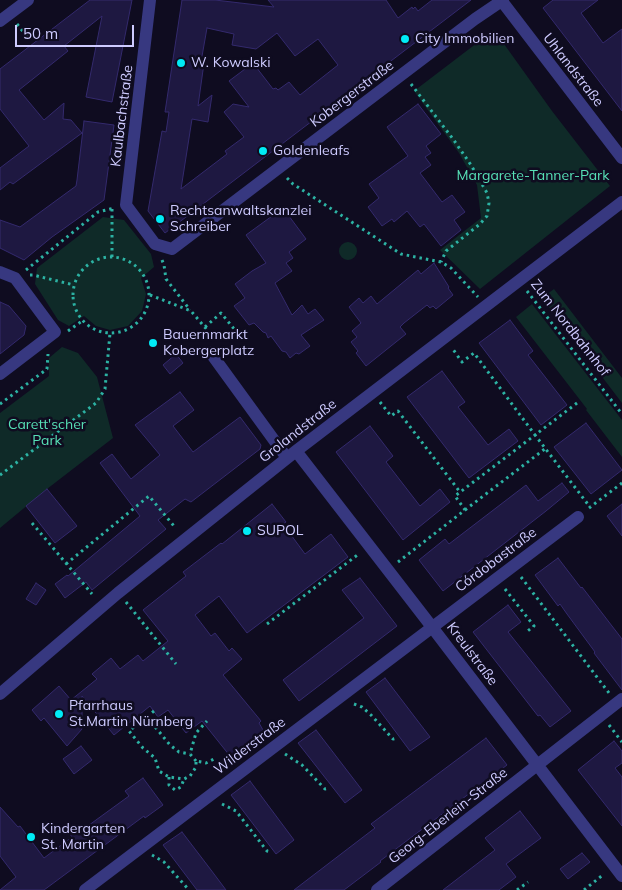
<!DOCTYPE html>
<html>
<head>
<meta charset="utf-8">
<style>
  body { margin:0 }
  #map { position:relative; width:622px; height:890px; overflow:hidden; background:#0f0c20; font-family:Mulish,sans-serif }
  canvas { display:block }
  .scale { position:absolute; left:15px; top:25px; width:119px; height:22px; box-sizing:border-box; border:2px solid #cecbff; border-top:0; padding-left:6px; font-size:15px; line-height:18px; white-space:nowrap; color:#cecbff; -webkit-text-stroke:4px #0f0c20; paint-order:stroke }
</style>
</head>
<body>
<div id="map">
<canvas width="622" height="890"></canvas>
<div class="scale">50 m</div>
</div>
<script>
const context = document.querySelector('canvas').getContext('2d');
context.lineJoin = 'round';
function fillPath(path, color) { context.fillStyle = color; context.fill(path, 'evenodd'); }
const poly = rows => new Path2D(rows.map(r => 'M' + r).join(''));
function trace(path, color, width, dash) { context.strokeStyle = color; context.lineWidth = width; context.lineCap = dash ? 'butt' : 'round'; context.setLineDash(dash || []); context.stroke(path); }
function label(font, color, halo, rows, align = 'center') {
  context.font = font + ' Mulish,sans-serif'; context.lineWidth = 5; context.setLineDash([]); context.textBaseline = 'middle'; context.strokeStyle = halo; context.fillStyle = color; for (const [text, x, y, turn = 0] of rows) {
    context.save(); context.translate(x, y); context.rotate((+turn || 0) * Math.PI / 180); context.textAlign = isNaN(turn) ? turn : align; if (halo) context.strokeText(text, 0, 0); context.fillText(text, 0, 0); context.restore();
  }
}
fillPath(poly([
  [494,30,552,111,610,186,480,289,440,250,481,218,477,185,459,153,414,91],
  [103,217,124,220,151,254,154,267,141,278,146,294,142,311,128,326,110,330,96,326,84,316,69,326,58,320,35,284,37,268],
  '339 251a9 9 0 1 1 18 0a9 9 0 1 1-18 0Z',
  [554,289,622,378,622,403,542,298],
  [532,304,622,420,622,457,586,410,587,409,516,317],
  [62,347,78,353,97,377,113,438,47,489,0,528,0,413,49,376,49,358]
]), '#0f2a28');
const building = poly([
  [90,0,132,0,112,102,86,97,102,16,64,46,68,51,19,90,44,120,64,103,63,119,71,120,82,133,13,184,10,182,0,190,0,168,29,146,0,109,0,69,90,0],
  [182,0,215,0,274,7,268,0,386,0,398,18,412,7,413,9,415,7,418,11,432,0,471,0,165,233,148,211,162,131,166,132,169,112,165,112,182,0],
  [207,28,234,34,232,45,256,49,277,33,295,56,318,39,338,65,300,95,289,82,278,90,276,88,273,89,253,63,229,81,249,107,233,104,224,112,244,137,225,151,227,154,181,189,192,119,208,122,212,95,198,106,204,63,201,62,207,28],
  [553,0,598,0,581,13,603,43,622,29,622,111,543,8,553,0],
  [418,104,441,134,426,146,431,153,425,157,431,165,420,173,442,202,452,195,465,212,454,220,461,230,441,246,424,224,420,227,407,211,394,222,392,219,382,226,368,207,379,198,369,184,408,156,387,127,418,104],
  [84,121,114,125,104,200,52,237,24,260,0,248,0,220,20,227,76,186,77,180,84,121],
  [283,208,306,239,289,252,293,258,286,263,292,271,275,283,292,315,302,305,308,314,315,309,324,320,301,335,310,346,299,354,296,353,290,358,286,352,282,351,271,336,268,338,266,333,263,332,254,323,249,325,234,306,245,298,235,284,252,271,266,263,246,235,283,208],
  [434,263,449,287,448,288,453,295,436,309,433,306,430,308,427,305,404,323,400,327,406,334,366,366,356,353,358,351,351,342,357,337,352,331,361,323,349,307,359,298,363,303,371,296,377,304,418,270,421,274,434,263],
  [0,302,9,306,26,326,24,335,0,354,0,302],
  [510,320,533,351,528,355,567,405,541,425,479,343,510,320],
  [176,354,183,363,170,374,163,365,176,354],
  [442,371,465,402,458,407,488,445,509,429,518,441,469,478,407,397,442,371],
  [180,392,194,410,173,426,193,452,240,417,261,445,260,449,191,502,185,499,158,520,166,529,92,590,86,582,65,598,55,584,67,575,68,576,140,516,100,463,112,454,131,479,160,455,135,425,180,392],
  [586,423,622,470,591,494,554,447,586,423],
  [370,426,393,456,386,462,420,506,440,489,450,502,403,540,336,452,370,426],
  [562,483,569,492,546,511,443,591,419,560,445,539,449,544,526,485,538,501,562,483],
  [47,489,77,526,55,543,26,506,47,489],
  [272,504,286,522,283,524,305,554,331,534,348,557,247,633,219,596,195,615,211,636,215,633,229,651,232,648,242,659,223,675,261,721,259,723,263,730,230,756,202,721,186,733,168,710,158,717,150,706,114,735,82,696,82,729,67,746,44,718,41,721,32,710,59,686,71,700,97,679,92,674,111,658,120,669,138,655,143,661,168,641,143,610,186,576,183,572,221,543,222,544,272,504],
  [622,504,622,536,607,516,622,504],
  [558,558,581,588,582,587,622,639,622,690,594,653,595,652,567,614,560,604,558,606,535,575,558,558],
  [360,578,397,626,299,701,283,680,364,618,342,590,360,578],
  [36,583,46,590,36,605,26,599,36,583],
  [508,605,521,622,508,632,571,711,550,727,540,715,538,716,473,632,508,605],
  [385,678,430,737,410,751,366,692,385,678],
  [316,730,362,790,345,803,298,743,316,730],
  [486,738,507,765,380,861,381,862,344,890,294,890,375,828,371,824,486,738],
  [614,741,622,751,622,763,615,768,622,777,622,826,578,770,614,741],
  [81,746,92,760,74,774,63,759,81,746],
  [143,778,163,805,145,818,144,816,44,890,0,890,16,877,0,856,0,807,18,827,20,826,44,858,72,837,70,834,83,825,85,828,129,796,125,791,143,778],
  [250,781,294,840,276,854,231,795,250,781],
  [520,811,541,838,506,864,516,877,499,890,443,890,495,850,485,838,520,811],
  [182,832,211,870,226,890,197,890,163,845,182,832],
  [582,853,590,862,568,879,560,869,582,853]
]);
fillPath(building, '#1e1841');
trace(building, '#342a6d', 1);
trace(poly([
  [17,24,29,39],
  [411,84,453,139,471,165,487,193,489,203,487,216,480,224,446,251,441,262],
  [287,178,293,184,401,254,441,262,451,268,478,297],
  [112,209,112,257],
  '73 295a38 38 0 1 1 76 0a38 38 0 1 1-76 0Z',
  [162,260,164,265,166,279,190,310],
  [26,270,98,212,114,208],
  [30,275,33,275,74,285],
  [527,291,622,414],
  [150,295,191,311,208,331,209,339],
  [205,327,221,313,235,330],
  [68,331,82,321],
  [380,402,391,416,398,411,460,492],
  [577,403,535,435,590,507],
  [0,404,47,369,48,354],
  [0,475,96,403,105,389,110,333],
  [589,508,622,483],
  [465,510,546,448],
  [32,523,92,594],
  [398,562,465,510,455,496,535,435,474,353,462,362,452,348],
  [66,564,149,496,174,526],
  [521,577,609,693],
  [505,589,534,626,525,633],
  [126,602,176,664],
  [267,624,360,553],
  [354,704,362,707,371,715,393,739,397,738],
  [154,711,129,731,143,748,155,758,159,771,169,777,184,779,190,776,196,767,196,761,206,763,214,759],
  [147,717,170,745,179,752,190,754],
  [609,725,622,742],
  [285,754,302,765,325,789,329,788],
  [196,761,190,754,196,733,207,721],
  [169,777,169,785,175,790,181,787,184,779],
  [222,804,236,811,267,851,271,852],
  [152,855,164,862,189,890],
  [517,890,528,882],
  [584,890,604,874]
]), '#2cb2a3', 3, [2.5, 4]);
trace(poly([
  [150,0,126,205,155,244,172,249,475,19,503,0],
  [501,0,622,158],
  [0,21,28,0],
  [0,272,15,278,55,332,0,374],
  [210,352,287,458],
  [296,451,432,627,622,876],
  [0,694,118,593,296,451,622,202],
  [85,890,578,517],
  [377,890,622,699]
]), '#373880', 12);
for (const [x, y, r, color] of [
  [405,39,5,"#00ebf6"],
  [181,63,5,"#00ebf6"],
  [263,151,5,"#00ebf6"],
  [160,219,5,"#00ebf6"],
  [153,343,5,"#00ebf6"],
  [247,531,5,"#00ebf6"],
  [59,714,5,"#00ebf6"],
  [31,837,5,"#00ebf6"]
]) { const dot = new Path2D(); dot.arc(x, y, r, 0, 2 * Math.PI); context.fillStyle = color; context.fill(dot); trace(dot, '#0f0c20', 2); }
label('14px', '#cecbff', '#0f0c20', [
  ["City Immobilien",415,39],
  ["W. Kowalski",191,63],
  ["Goldenleafs",273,151],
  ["Rechtsanwaltskanzlei",170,211],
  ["Schreiber",170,227],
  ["Bauernmarkt",163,335],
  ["Kobergerplatz",163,351],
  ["SUPOL",257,531],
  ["Pfarrhaus",69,706],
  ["St.Martin Nürnberg",69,722],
  ["Kindergarten",41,829],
  ["St. Martin",41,845]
], 'left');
label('14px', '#cecbff', '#0f0c20', [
  ["Uhlandstraße",573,70,52],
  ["Kobergerstraße",352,94,-37],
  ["Kaulbachstraße",122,116,-83],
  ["Zum Nordbahnhof",570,328,52],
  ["Grolandstraße",298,431,-38],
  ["Córdobastraße",496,560,-37],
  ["Kreulstraße",472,654,53],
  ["Wilderstraße",250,746,-37],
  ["Georg-Eberlein-Straße",448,816,-38]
]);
label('14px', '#57e0b6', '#0f0c20', [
  ["Margarete-Tanner-Park",533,176],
  ["Carett'scher",47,425],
  ["Park",47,441]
]);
</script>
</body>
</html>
